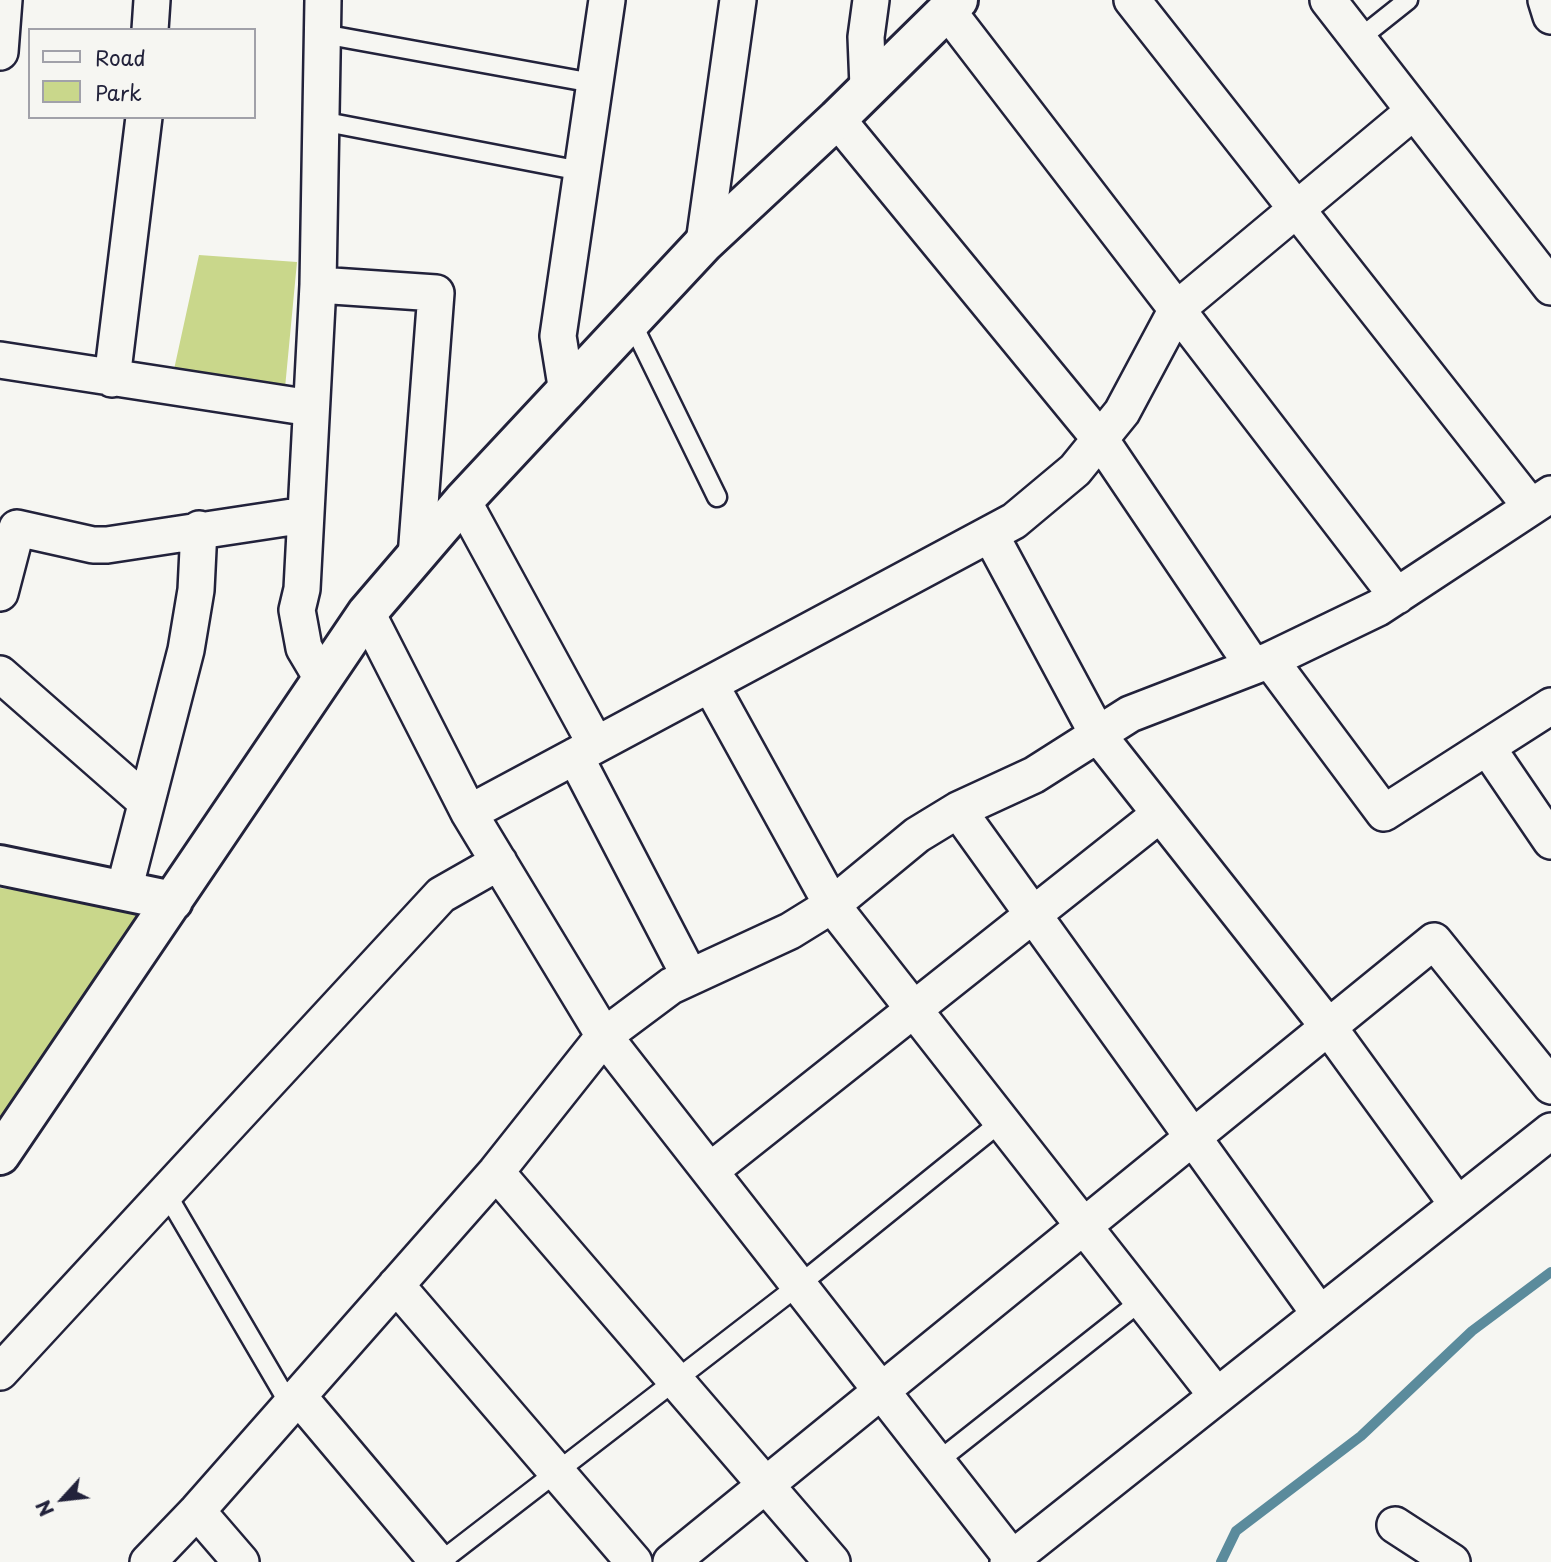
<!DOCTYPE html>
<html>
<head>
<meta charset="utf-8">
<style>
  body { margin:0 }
  #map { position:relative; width:1551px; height:1562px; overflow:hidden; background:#f6f6f2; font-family:"Playpen Sans",sans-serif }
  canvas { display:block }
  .legend { position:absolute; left:28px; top:28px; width:228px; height:91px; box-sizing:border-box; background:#f6f6f2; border:2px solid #a1a1a9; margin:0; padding:9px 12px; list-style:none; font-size:21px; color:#22223b }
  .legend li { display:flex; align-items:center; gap:14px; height:35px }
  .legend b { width:35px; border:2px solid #a1a1a9 }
  .north { position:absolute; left:28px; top:1464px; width:70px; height:70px; -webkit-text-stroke:5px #f6f6f2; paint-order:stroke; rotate:243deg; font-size:19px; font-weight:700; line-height:28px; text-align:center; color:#22223b }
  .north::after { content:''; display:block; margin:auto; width:24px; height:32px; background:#22223b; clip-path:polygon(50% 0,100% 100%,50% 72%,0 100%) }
</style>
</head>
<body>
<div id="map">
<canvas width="1551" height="1562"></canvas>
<ul class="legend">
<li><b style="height:9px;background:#f6f6f2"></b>Road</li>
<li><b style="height:19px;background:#c9d78b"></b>Park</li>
</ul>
<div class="north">N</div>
</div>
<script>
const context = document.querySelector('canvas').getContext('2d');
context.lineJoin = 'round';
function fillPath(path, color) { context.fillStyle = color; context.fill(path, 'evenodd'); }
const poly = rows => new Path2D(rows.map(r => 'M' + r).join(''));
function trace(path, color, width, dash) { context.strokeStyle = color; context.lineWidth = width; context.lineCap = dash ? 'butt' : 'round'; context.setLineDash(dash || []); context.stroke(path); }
fillPath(poly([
  [199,255,297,262,285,388,173,374],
  [0,888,150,908,0,1130]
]), '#c9d78b');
trace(poly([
  [1221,1562,1236,1531,1361,1436,1472,1331,1551,1272]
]), '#5b8b9c', 10);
const service = poly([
  [323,34,593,83],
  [1359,39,1408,0],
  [321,121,581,171],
  [631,321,717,497],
  [166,1193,290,1405],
  [937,1462,1142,1300],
  [440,1562,799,1285,1002,1121]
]);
const minor = poly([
  [323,0,318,285,302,589,297,610,304,648,323,680],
  [1132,0,1531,507],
  [1328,0,1551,287],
  [1546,0,1551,16],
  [947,10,1397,596],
  [150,30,152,0],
  [0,52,4,0],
  [868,87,866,37,871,0],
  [837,119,1100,439,1253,666],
  [704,243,738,0],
  [318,285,436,293,416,557],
  [0,360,311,408],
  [112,379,144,117],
  [567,392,558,336,607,0],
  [463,501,596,745],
  [990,534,1098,735,1327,1025,1457,1204],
  [0,593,17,528,93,545,107,545,305,515],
  [367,613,469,813,604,1036,1012,1558],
  [1270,660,1384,813,1551,706],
  [0,674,146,802],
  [710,684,832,905,1217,1396],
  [1487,747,1551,841],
  [575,756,690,977],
  [958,810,1319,1313],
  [469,813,1014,521,1075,470,1122,412,1177,309,1414,111],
  [124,890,186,650,196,590,199,529],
  [710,1171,1160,814],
  [496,1172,832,1562],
  [396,1285,634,1562],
  [0,1372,441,895,499,862],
  [298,1396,438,1562],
  [197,1511,241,1562],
  [1395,1525,1452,1562],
  [148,1562,197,1511,496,1172,604,1036,671,986,790,931,832,905,917,835,958,810,1034,775,1130,714,1270,660,1378,608,1551,494],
  [671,1562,1434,941,1551,1086],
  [1008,1562,1551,1131]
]);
const tertiary = poly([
  [0,865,173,901],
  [0,1155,367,613,463,501,704,243,837,119,958,0]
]);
trace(service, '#22223b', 23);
trace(minor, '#22223b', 40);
trace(tertiary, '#22223b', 44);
trace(service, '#f6f6f2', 18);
trace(minor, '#f6f6f2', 35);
trace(tertiary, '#f6f6f2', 38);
</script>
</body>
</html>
